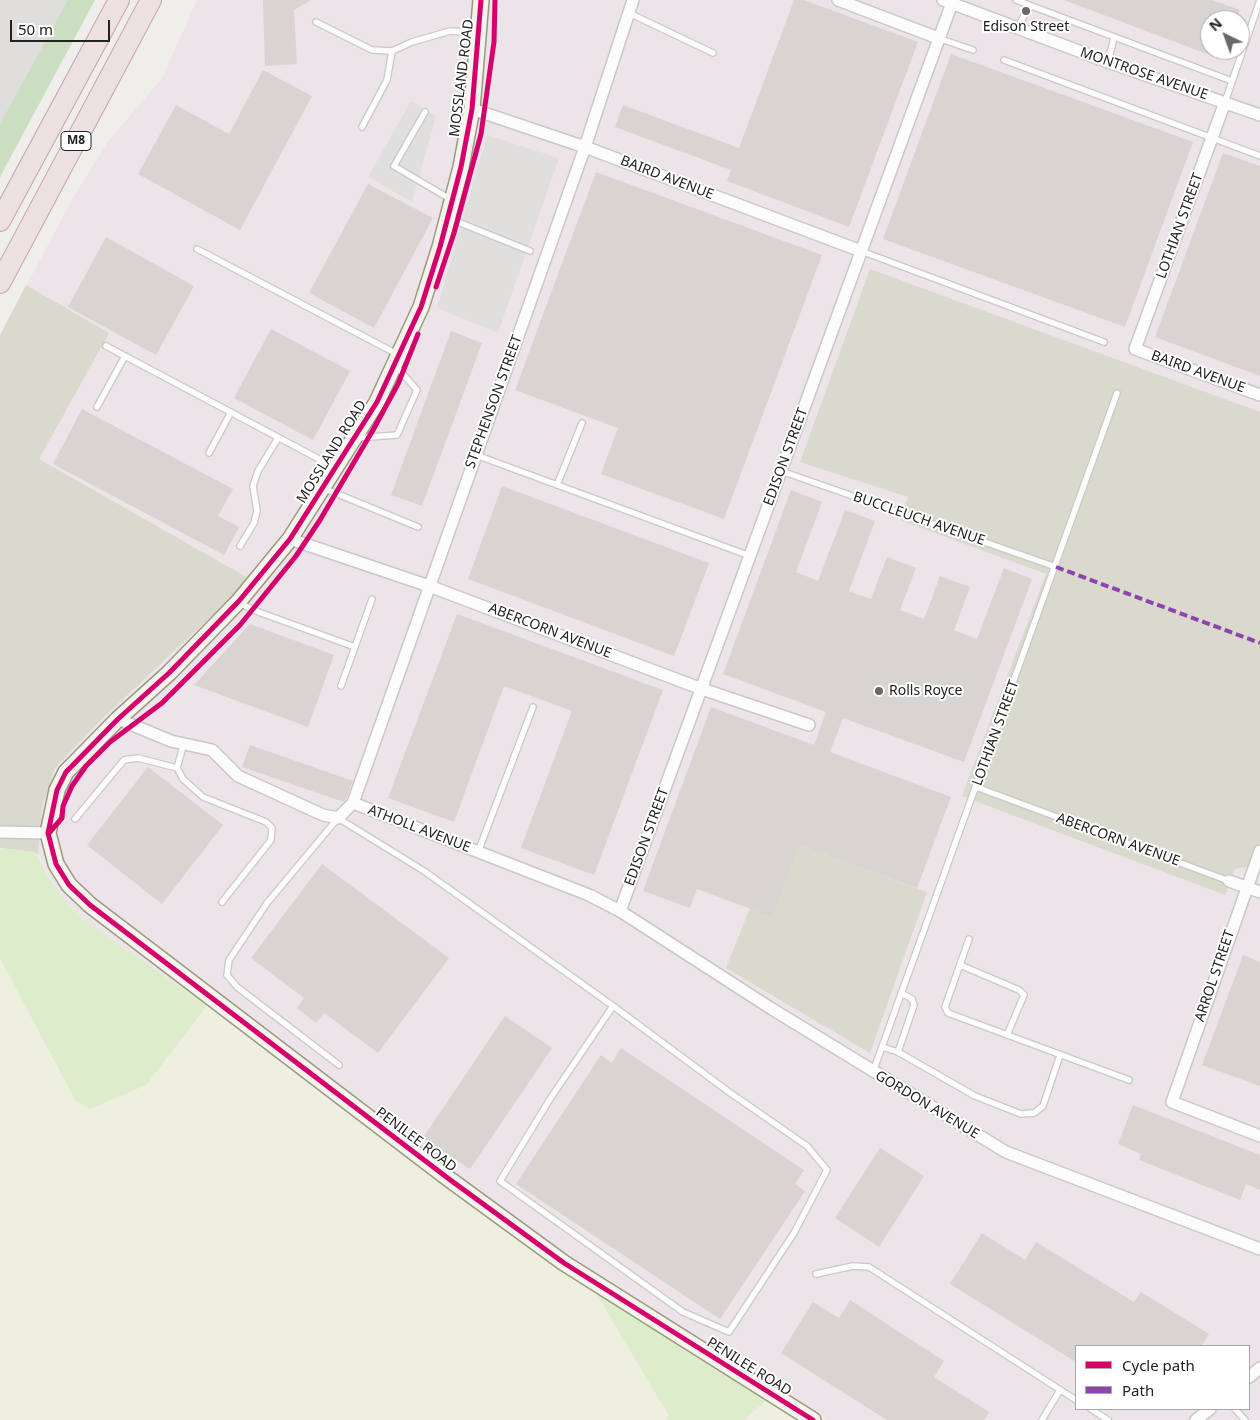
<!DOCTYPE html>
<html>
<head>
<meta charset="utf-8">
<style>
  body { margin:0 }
  #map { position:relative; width:1260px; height:1420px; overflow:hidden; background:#f0eeeb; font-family:"Noto Sans",sans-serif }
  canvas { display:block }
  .legend { position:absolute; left:1075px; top:1345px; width:175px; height:65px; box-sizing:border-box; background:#fff; border:1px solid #a7a7a7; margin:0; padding:6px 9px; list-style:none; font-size:15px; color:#222 }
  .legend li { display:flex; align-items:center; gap:10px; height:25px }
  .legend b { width:25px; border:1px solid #a7a7a7 }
  .north { position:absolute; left:1200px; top:10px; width:50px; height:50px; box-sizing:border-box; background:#fff; border:1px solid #a7a7a7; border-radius:50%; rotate:318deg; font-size:14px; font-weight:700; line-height:20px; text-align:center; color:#222 }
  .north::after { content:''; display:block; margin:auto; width:18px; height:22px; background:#6a6968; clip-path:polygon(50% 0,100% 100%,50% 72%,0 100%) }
  .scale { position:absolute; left:10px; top:20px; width:100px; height:22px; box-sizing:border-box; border:2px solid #222; border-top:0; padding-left:6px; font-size:15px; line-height:18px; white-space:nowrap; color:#222; -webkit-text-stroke:4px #fff; paint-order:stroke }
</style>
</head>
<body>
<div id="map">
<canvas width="1260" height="1420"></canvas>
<ul class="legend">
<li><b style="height:6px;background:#d6006c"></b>Cycle path</li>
<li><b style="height:6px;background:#8e44ad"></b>Path</li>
</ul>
<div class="north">N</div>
<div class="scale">50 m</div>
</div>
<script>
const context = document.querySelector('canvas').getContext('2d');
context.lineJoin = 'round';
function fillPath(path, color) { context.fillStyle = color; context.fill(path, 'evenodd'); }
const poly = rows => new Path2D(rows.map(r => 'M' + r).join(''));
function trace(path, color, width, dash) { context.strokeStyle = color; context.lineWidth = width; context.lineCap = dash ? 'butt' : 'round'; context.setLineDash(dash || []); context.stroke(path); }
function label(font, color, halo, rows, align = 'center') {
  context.font = font + ' "Noto Sans",sans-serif'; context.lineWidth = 4; context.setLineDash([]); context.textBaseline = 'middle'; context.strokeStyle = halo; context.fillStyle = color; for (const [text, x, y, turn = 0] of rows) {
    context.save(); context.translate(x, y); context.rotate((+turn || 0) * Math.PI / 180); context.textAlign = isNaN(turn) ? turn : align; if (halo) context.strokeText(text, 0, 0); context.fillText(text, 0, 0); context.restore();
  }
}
fillPath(poly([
  [0,0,85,0,0,158]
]), '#dfdedc');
fillPath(poly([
  [197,0,1260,0,1260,1420,828,1420,559,1252,86,921,68,904,53,885,38,855,25,850,0,848,0,335,74,196,109,140,162,78],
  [1210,20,1240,20,1240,50,1210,50],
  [1076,1346,1249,1346,1249,1409,1076,1409]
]), '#ede4e9');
fillPath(poly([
  [870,269,1260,412,1260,841,1251,866,1235,869,1225,895,962,796,1046,574,900,520,908,497,800,462],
  [26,285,109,333,39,459,248,578,244,585,100,721,55,768,42,807,38,855,35,852,0,848,0,335],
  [799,845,927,892,870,1053,726,968,750,908]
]), '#d9d9cd');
fillPath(poly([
  [0,958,75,1100,146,1085,207,1006,325,1099,594,1290,669,1416,665,1420,0,1420],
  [768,1399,800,1420,744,1420]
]), '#efefdf');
fillPath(poly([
  [0,848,35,852,53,885,68,904,86,921,207,1006,146,1085,90,1109,75,1100,0,958],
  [594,1290,768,1399,744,1420,665,1420,669,1416]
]), '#ddeccb');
fillPath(poly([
  [68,0,95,0,0,177,0,124]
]), '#cbdec1');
fillPath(poly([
  [411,101,436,116,412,202,368,177],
  [487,135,559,158,498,333,437,308]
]), '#e0dfde');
fillPath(poly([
  [263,0,311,0,294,10,297,64,265,66],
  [794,0,804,0,918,42,849,227,727,181,731,170,615,127,623,105,739,148],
  [1064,0,1212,0,1240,10,1236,20,1210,20,1210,55],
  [951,54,1193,142,1125,327,883,239],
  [263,70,312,96,240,230,138,174,176,105,229,134],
  [1223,153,1260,166,1260,376,1155,337],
  [596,172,822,255,724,519,601,474,618,428,515,390],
  [368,184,433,218,374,328,309,293],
  [106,237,194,286,156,355,68,307],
  [271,329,350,371,313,440,234,398],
  [451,331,482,343,422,506,391,495],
  [82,409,233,489,218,516,239,527,224,555,53,464],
  [502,486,709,563,674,656,468,579],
  [791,490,822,502,796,572,818,581,845,510,875,521,849,591,871,599,887,557,916,568,900,610,924,619,940,576,970,587,954,630,977,639,1004,568,1032,579,964,762,843,718,830,752,951,797,917,888,799,845,772,917,697,889,690,908,643,891,711,707,814,745,826,712,723,674],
  [457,614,663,690,594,875,521,848,572,711,504,686,454,822,388,798],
  [250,624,334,655,308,727,194,685],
  [250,745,353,781,346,799,344,802,242,767],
  [148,767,223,825,162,904,87,845],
  [322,864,449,958,378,1053,324,1013,316,1023,297,1008,304,998,251,958],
  [1243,955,1260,962,1260,1086,1202,1065],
  [505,1016,552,1048,470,1169,423,1138],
  [621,1048,804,1170,795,1184,805,1191,720,1319,516,1184,601,1055,612,1063],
  [1133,1105,1260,1155,1260,1190,1246,1184,1240,1200,1139,1160,1141,1154,1118,1144],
  [880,1148,924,1176,879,1247,835,1218],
  [982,1233,1025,1260,1036,1242,1134,1302,1141,1292,1209,1334,1201,1346,1076,1346,1076,1362,950,1284],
  [850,1300,944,1361,934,1377,989,1412,984,1420,887,1420,781,1353,813,1302,839,1318]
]), '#d7d4d2');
const lane = poly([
  [1016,0,1029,5],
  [629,13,713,53],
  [316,22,372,50,392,51,412,42,450,31,478,33],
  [1018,28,1029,5,1232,81],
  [938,38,973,50],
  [1004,60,1260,156],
  [1108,62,1114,38],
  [1225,102,1260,0],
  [425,112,394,166,450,199],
  [362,127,387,80,392,51],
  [448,218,530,251],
  [197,249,397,354],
  [861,251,1104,342],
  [106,346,334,467],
  [97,407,125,356],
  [357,438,397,435,417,390,396,366],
  [209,453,231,412],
  [476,455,750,556],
  [781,471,1056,567],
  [557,485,582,423],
  [323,488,418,527],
  [240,546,254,523,257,511,253,486,258,471,278,438],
  [240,603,253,610,355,647],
  [341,686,372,599],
  [177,768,184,743],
  [976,787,1229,881],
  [75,819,124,760,138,758,177,768,183,779,203,797,266,822,272,828,271,840,222,902],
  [478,852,533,707],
  [969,939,945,1007,948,1013,1129,1080],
  [960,965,1019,990,1024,995,1007,1035],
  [882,1047,898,1052,975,1096,1021,1114,1034,1113,1043,1106,1060,1055],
  [898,1052,914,1005,912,999,901,993],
  [339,1065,237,987,227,975,229,960,267,903,338,818,424,871,613,1006,550,1099,500,1181,683,1312,729,1332,794,1233,827,1170,807,1146,729,1092,613,1006],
  [873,1072,1117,393],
  [816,1274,853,1266,869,1267,1076,1400],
  [1091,1409,1108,1420],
  [1235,1409,1245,1420],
  [1042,1420,1060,1390]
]);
const street = poly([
  [838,0,938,38],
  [943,0,1108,62,1260,115],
  [1225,102,1135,349,1260,395],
  [472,109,585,147,861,251],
  [290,539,429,586,702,689,809,725],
  [118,719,171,741,212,750,238,776,323,815,338,818,353,803,585,147,633,0],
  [353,803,589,895,620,911,772,1009,1006,1152,1260,1249],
  [0,832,48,833],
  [1260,851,1172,1102,1260,1136],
  [1229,881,1260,892],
  [620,911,952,3],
  [1249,1377,1260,1368],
  [1196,1420,1210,1409]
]);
const secondary = poly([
  [481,0,472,109,461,167,440,247,421,307,377,402,290,539,239,601,169,673,118,719,66,772,57,790,48,833,56,864,69,885,90,905,449,1179,564,1263,813,1420]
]);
const highway = poly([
  [0,221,119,0],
  [0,283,151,0]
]);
trace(lane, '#c9c8c7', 8);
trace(street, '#c9c8c7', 14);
trace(secondary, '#999a82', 18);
trace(highway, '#c5a2ac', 22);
trace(lane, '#fdfcfc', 5.5);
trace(street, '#fdfcfc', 11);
trace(secondary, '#f4f4ed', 15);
trace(highway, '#ece0e2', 20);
trace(poly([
  [1056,567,1260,643]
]), '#8e44ad', 4, [8, 4]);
trace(poly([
  [481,0,472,109,461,167,440,247,421,307,377,402,290,539,239,601,169,673,118,719,66,772,57,790,48,833,56,864,69,885,90,905,449,1179,564,1263,813,1420],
  [436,287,454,233,481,134,494,42,495,0],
  [49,833,62,818,63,806,72,786,86,766,110,742,162,703,240,625,296,556,320,520,373,430,398,384,418,334]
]), '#d6006c', 5);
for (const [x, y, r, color] of [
  [1026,11,5,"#6a6968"],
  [879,691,5,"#6a6968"]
]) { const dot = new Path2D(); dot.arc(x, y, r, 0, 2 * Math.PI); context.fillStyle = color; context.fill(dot); trace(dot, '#fff', 2); }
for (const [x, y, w] of [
  [76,141,30]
]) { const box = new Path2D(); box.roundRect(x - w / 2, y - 9.5, w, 19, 4); context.fillStyle = '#fff'; context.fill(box); trace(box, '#222', 1); }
label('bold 12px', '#222', null, [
  ["M8",76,141]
]);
label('14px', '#222', '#fff', [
  ["Edison Street",1026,27],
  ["Rolls Royce",889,691,"left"]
]);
label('14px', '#222', '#fff', [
  ["MONTROSE AVENUE",1144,74,19],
  ["MOSSLAND ROAD",462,78,-83],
  ["BAIRD AVENUE",667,178,21],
  ["LOTHIAN STREET",1180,226,-70],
  ["BAIRD AVENUE",1198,372,20],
  ["STEPHENSON STREET",494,402,-70],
  ["MOSSLAND ROAD",332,452,-58],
  ["EDISON STREET",786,457,-70],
  ["BUCCLEUCH AVENUE",919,519,19],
  ["ABERCORN AVENUE",550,631,21],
  ["LOTHIAN STREET",996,733,-70],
  ["ATHOLL AVENUE",419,829,21],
  ["EDISON STREET",647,837,-70],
  ["ABERCORN AVENUE",1118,840,20],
  ["ARROL STREET",1215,976,-71],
  ["GORDON AVENUE",927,1105,31],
  ["PENILEE ROAD",416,1140,37],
  ["PENILEE ROAD",749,1367,32]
]);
</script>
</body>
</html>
